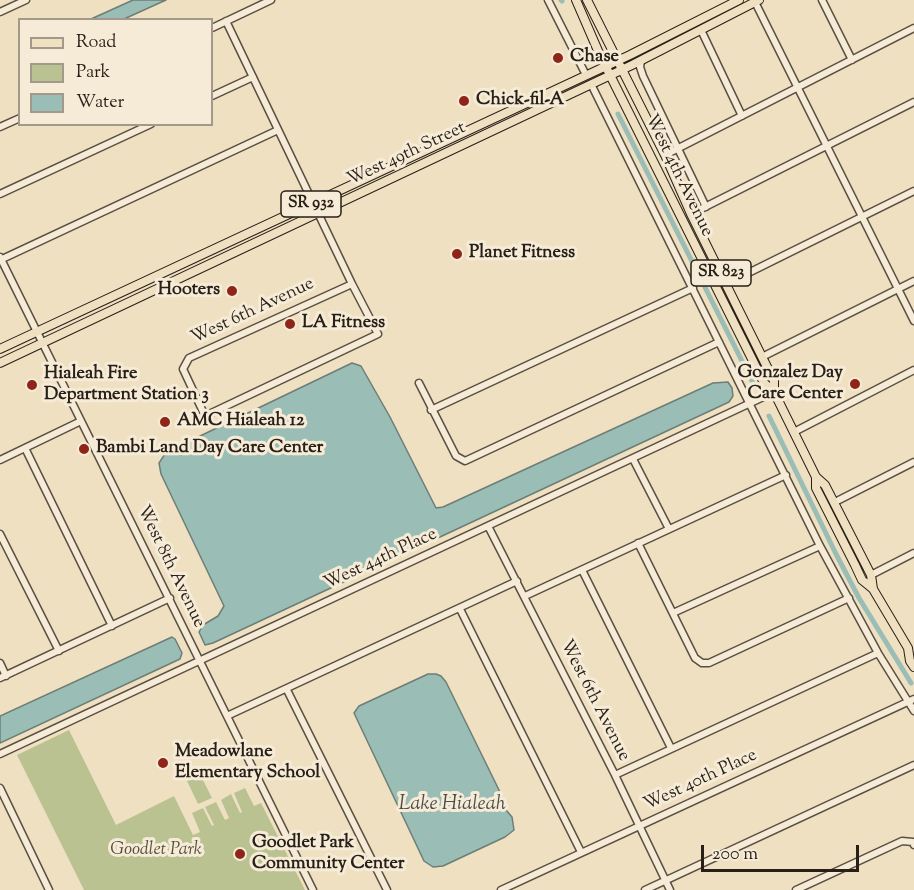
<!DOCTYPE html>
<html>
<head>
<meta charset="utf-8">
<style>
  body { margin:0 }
  #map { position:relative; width:914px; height:890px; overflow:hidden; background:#efe0c2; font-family:"Sorts Mill Goudy",serif }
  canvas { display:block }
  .legend { position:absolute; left:18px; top:18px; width:195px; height:108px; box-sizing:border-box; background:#f5ebd7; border:2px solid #a3998a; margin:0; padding:8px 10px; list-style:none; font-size:18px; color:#281f17 }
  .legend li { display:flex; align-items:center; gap:12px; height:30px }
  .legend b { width:30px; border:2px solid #a3998a }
  .scale { position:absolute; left:701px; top:845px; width:158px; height:27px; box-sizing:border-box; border:3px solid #281f17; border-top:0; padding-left:8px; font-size:18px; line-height:21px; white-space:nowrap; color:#281f17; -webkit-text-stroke:4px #f5ebd7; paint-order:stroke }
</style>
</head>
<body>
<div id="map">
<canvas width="914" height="890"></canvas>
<ul class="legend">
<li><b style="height:8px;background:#efe0c2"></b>Road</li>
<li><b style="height:16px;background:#bbc292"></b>Park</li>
<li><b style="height:16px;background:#9abdb6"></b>Water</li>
</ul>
<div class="scale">200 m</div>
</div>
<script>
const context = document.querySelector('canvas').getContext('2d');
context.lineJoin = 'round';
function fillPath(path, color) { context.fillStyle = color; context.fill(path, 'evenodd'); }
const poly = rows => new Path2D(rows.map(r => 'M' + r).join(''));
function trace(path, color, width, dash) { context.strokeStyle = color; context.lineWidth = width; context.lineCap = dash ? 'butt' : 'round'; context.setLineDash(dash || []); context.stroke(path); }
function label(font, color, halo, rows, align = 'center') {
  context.font = font + ' "Sorts Mill Goudy",serif'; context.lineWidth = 6; context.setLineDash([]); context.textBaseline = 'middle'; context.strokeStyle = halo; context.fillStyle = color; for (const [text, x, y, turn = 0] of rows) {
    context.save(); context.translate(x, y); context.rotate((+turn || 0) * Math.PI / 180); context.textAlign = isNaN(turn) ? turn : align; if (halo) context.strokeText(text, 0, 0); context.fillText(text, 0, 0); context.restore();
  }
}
fillPath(poly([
  [69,730,116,825,174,796,193,835,200,832,192,813,203,808,212,826,214,825,205,807,216,802,225,820,229,818,221,800,231,794,240,813,242,812,234,793,245,788,254,806,261,803,305,890,84,890,17,755],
  [200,774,212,798,198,804,187,781]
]), '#bbc292');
const water = poly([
  [133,0,166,0,124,19,91,19,133,0],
  [352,363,361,366,390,417,436,508,443,507,713,383,728,382,732,388,733,396,729,402,213,643,205,645,199,632,203,625,218,616,224,606,161,474,159,463,165,454,173,449,352,363],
  [172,637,175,639,182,653,180,659,0,743,0,716,172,637],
  [428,674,436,674,441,676,446,682,500,792,506,810,512,817,514,830,505,837,443,866,433,867,424,861,354,713,359,706,428,674]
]);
fillPath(water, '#9abdb6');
trace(water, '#6c7e76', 1.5);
trace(poly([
  [561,0,562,1],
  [618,114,754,385],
  [769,416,836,554,859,598,911,683]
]), '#9abdb6', 5);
const minor = poly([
  [548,0,586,75],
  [822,0,852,60],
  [755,2,914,321],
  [0,12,26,0],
  [226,21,352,284,189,358,183,369,205,416,378,334,352,284],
  [212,28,271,0],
  [701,30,742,116],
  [641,61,640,67,643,76,706,207],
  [591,84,820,546,878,653,914,711],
  [212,96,253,77],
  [0,127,20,118],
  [665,155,914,28],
  [0,194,151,124],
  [691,214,914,102],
  [0,257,313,890],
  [0,260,278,130],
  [726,284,914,191],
  [762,357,914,281],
  [419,383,456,456,465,461,719,342],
  [431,410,693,288],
  [794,432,914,370],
  [25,448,112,626],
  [633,459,669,529],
  [0,460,81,421],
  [835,502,914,462],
  [488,526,615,775,670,890],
  [0,534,59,651],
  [638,543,695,658,702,663,709,663,849,598],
  [582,570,671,748],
  [871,575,914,553],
  [525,596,786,475],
  [460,609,581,852],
  [673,613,820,546],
  [0,663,6,676],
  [0,678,170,598],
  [287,690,387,890],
  [227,716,517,581],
  [0,754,774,392],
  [615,775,878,653],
  [0,788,49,890],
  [501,890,914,699],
  [645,890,914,765],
  [796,890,902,841,913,842,914,845]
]);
const major = poly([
  [576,0,599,53,764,383,774,392],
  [587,0,665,155,691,214,774,381,774,392,816,477,825,485,871,575,873,589],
  [0,349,630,55,739,0],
  [0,363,632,65,759,0],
  [816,477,816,488,855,565,862,580,873,589,908,648,910,661,914,667]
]);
trace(minor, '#5a4f42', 9);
trace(major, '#281f17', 10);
trace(minor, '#f5ebd7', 6);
trace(major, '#efe0c2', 8);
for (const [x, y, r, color] of [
  [558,58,6,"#8f2418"],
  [464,101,6,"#8f2418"],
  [457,254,6,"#8f2418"],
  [232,291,6,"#8f2418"],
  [290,324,6,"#8f2418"],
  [855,384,6,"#8f2418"],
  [32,385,6,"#8f2418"],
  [165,422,6,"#8f2418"],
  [84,449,6,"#8f2418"],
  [163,763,6,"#8f2418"],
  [240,854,6,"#8f2418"]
]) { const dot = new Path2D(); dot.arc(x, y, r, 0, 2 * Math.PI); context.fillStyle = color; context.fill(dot); trace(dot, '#f5ebd7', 2); }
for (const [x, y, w] of [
  [311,204,60],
  [721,273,60]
]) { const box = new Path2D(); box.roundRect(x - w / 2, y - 13, w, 26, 4.5); context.fillStyle = '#f5ebd7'; context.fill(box); trace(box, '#281f17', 1.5); }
label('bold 16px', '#281f17', null, [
  ["SR 932",311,204],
  ["SR 823",721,273]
]);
label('bold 18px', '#281f17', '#f5ebd7', [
  ["Chase",570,58],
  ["Chick-fil-A",476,101],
  ["Planet Fitness",469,254],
  ["Hooters",220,291,"right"],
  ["LA Fitness",302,324],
  ["Gonzalez Day",843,374,"right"],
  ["Care Center",843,395,"right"],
  ["Hialeah Fire",44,375],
  ["Department Station 3",44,396],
  ["AMC Hialeah 12",177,422],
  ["Bambi Land Day Care Center",96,449],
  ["Meadowlane",175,753],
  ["Elementary School",175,774],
  ["Goodlet Park",252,844],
  ["Community Center",252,865]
], 'left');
label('18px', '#281f17', '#f5ebd7', [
  ["West 49th Street",407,155,-25],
  ["West 4th Avenue",678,176,64],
  ["West 6th Avenue",253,312,-25],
  ["West 44th Place",381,560,-25],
  ["West 8th Avenue",170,567,64],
  ["West 6th Avenue",594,701,63],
  ["West 40th Place",701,781,-25]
]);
label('italic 18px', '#54503c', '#f5ebd7', [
  ["Goodlet Park",156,851]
]);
label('italic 20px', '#4a4e47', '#f5ebd7', [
  ["Lake Hialeah",452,806]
]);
</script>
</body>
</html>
